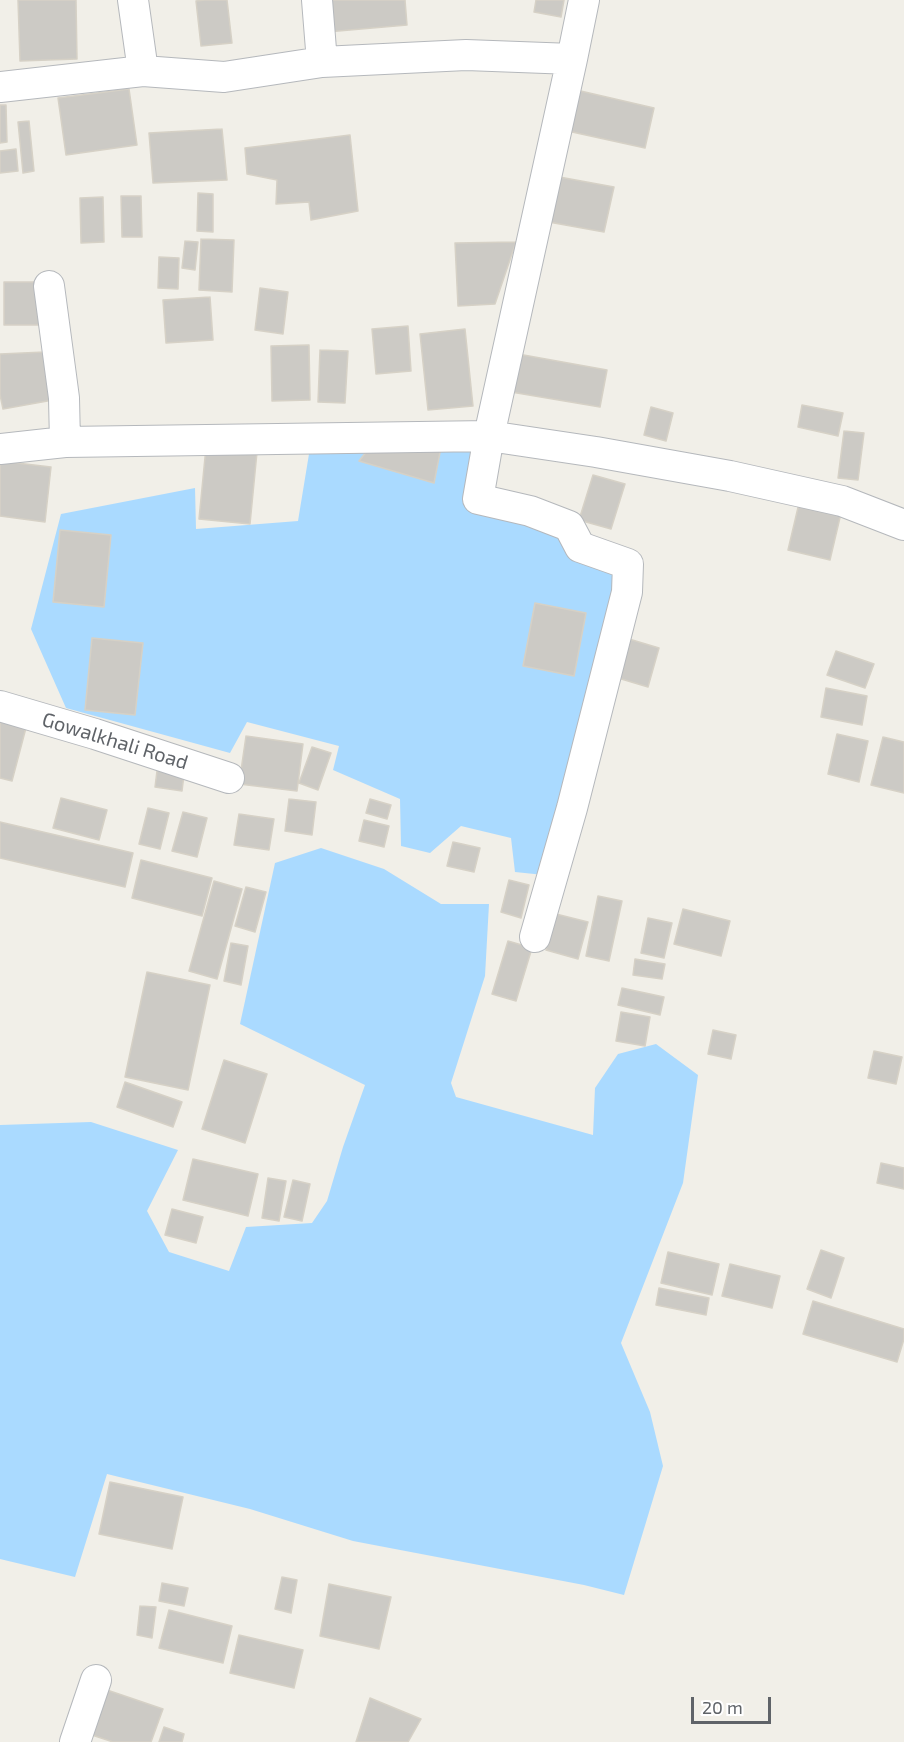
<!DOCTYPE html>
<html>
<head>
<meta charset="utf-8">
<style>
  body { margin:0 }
  #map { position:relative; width:904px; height:1742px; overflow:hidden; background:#f1efe8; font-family:"Exo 2",sans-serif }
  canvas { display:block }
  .scale { position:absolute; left:691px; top:1697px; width:80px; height:27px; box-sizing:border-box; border:3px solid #5f6368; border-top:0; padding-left:8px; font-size:18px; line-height:21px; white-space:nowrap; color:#5f6368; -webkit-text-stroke:4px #fff; paint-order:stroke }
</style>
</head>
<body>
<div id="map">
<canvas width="904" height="1742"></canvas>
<div class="scale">20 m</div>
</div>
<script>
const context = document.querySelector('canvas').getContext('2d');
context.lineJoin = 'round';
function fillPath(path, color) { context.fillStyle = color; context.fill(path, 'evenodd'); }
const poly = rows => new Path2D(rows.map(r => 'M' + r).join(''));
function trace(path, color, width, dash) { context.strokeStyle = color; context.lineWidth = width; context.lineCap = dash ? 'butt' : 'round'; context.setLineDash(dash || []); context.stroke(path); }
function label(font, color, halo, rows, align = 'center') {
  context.font = font + ' "Exo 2",sans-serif'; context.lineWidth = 6; context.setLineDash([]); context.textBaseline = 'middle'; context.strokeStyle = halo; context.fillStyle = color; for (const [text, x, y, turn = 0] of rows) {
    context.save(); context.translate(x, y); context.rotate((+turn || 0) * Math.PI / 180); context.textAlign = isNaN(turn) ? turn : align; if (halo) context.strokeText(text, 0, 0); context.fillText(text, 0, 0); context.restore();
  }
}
fillPath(poly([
  [390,442,477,446,466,501,557,524,623,567,544,875,515,872,511,838,461,826,430,853,401,846,400,799,333,770,339,746,247,722,230,753,66,708,31,629,61,514,195,488,196,529,298,521,309,454],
  [321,848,384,869,441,904,489,904,485,976,451,1083,456,1097,593,1135,595,1088,618,1054,656,1044,698,1075,683,1183,621,1343,650,1412,663,1466,624,1595,584,1585,353,1541,250,1509,107,1474,75,1577,0,1559,0,1125,91,1122,178,1150,147,1211,169,1252,229,1271,246,1227,312,1223,327,1201,343,1147,365,1085,240,1024,275,863]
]), '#aadaff');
const building = poly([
  [18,0,76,0,77,59,20,61,18,0],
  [205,0,227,0,232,43,201,46,196,1,205,0],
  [324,0,405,0,407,25,327,32,324,0],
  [536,0,564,0,561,17,534,12,536,0],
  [129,89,137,145,66,155,58,98,129,89],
  [572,89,654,108,645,148,563,130,572,89],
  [0,105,6,105,7,142,0,143,0,105],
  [29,121,34,171,23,173,18,122,29,121],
  [222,129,227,180,153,183,149,133,222,129],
  [350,135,358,211,311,220,309,202,276,204,277,180,247,174,245,148,350,135],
  [16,149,18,171,0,173,0,151,16,149],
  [554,176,614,187,604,232,543,221,554,176],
  [198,193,213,194,213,232,197,231,198,193],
  [121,196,141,196,142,237,122,237,121,196],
  [103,197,104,242,81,243,80,198,103,197],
  [201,239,234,240,232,292,199,290,201,239],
  [185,241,198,242,195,270,182,268,185,241],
  [516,242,495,304,458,306,455,243,516,242],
  [159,257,179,258,178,289,158,288,159,257],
  [4,282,40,282,40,325,4,325,4,282],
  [260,288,288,292,283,334,255,330,260,288],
  [210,297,213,340,166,343,163,300,210,297],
  [408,326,411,371,376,374,372,329,408,326],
  [465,329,473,406,428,410,420,334,465,329],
  [309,345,310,400,272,401,271,346,309,345],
  [320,350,348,351,345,403,318,402,320,350],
  [45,352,53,400,3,409,0,395,0,354,45,352],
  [518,354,607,370,600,407,511,392,518,354],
  [802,405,843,413,838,436,798,427,802,405],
  [651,407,673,413,666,441,644,435,651,407],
  [445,427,434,483,359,461,381,433,445,427],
  [844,431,864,433,858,480,838,478,844,431],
  [206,447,257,452,250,524,199,519,206,447],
  [0,461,51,467,45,522,0,516,0,461],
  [593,475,625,484,611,529,579,520,593,475],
  [800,499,842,509,830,560,788,550,800,499],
  [60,530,111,535,104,607,53,602,60,530],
  [535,603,586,613,574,676,523,666,535,603],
  [92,638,143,643,135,715,85,710,92,638],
  [629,639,659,648,648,687,618,678,629,639],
  [836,651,874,664,865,688,827,675,836,651],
  [826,688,867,696,862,725,821,717,826,688],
  [0,717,27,724,12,781,0,778,0,717],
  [837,734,868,741,859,782,828,774,837,734],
  [246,736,303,744,297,791,239,784,246,736],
  [883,737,904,742,904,793,871,785,883,737],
  [312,747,331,753,318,790,299,783,312,747],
  [159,755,186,759,182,791,155,787,159,755],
  [61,798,107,810,99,840,53,828,61,798],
  [289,799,316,802,312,835,285,831,289,799],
  [370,799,391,805,387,819,366,813,370,799],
  [148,808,169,813,160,849,139,844,148,808],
  [183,812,207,818,197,857,172,851,183,812],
  [239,814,274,819,269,850,234,845,239,814],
  [364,820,389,826,384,847,359,841,364,820],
  [0,822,133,853,125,887,0,858,0,822],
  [453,842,480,848,474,872,447,866,453,842],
  [141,860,212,878,202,916,132,898,141,860],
  [509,880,529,885,521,918,501,912,509,880],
  [214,881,242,889,217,979,189,971,214,881],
  [246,887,266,892,255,932,235,926,246,887],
  [598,896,622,901,609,961,586,956,598,896],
  [683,909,730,921,721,956,674,944,683,909],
  [556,914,588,922,578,959,546,950,556,914],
  [648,918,672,923,664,958,641,953,648,918],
  [508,941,532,948,516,1001,492,994,508,941],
  [231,943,248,946,241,985,224,981,231,943],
  [635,959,665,964,662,979,633,975,635,959],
  [147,972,210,985,188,1090,125,1077,147,972],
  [622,988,664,997,660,1015,618,1005,622,988],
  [621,1012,650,1017,645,1046,616,1041,621,1012],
  [713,1030,736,1035,731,1059,708,1054,713,1030],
  [874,1051,902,1057,896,1084,868,1078,874,1051],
  [224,1060,267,1074,245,1143,202,1129,224,1060],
  [125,1082,182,1102,173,1127,117,1107,125,1082],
  [193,1159,258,1174,248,1216,183,1200,193,1159],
  [881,1163,904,1168,904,1189,877,1183,881,1163],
  [268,1178,286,1181,279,1221,262,1218,268,1178],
  [293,1180,310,1184,302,1221,284,1217,293,1180],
  [172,1209,203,1217,196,1243,165,1235,172,1209],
  [821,1250,844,1258,831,1298,807,1289,821,1250],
  [668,1252,719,1264,712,1295,661,1283,668,1252],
  [730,1264,780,1276,772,1308,722,1296,730,1264],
  [659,1288,709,1298,706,1315,656,1305,659,1288],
  [813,1301,904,1329,904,1339,897,1362,803,1334,813,1301],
  [110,1482,183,1497,172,1549,99,1534,110,1482],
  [282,1577,297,1580,291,1613,275,1609,282,1577],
  [162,1583,188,1588,184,1606,159,1601,162,1583],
  [329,1584,391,1597,379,1649,320,1636,329,1584],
  [140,1606,156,1607,152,1638,137,1635,140,1606],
  [169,1610,232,1626,223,1663,159,1648,169,1610],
  [239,1635,303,1650,294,1688,230,1673,239,1635],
  [107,1690,163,1709,151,1742,113,1742,92,1735,107,1690],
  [370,1698,421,1719,408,1742,356,1742,370,1698],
  [164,1727,184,1734,182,1742,159,1742,164,1727]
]);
fillPath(building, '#cccac5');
trace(building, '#d6d1c6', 1.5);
const street = poly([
  [133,0,143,71],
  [317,0,322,62],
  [0,87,143,71,224,77,322,62,466,55,572,59,584,0],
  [49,286,64,398,65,442],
  [0,449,65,442,489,436,572,59],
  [0,706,95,734,229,778],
  [535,937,572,808,627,592,628,564,580,547,569,526,530,511,478,499,489,436,596,452,730,476,842,501,904,525],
  [75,1742,96,1680]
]);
trace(street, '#b5b8bc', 32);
trace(street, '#fff', 30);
label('20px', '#5f6368', '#fff', [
  ["Gowalkhali Road",115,741,17]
]);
</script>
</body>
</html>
